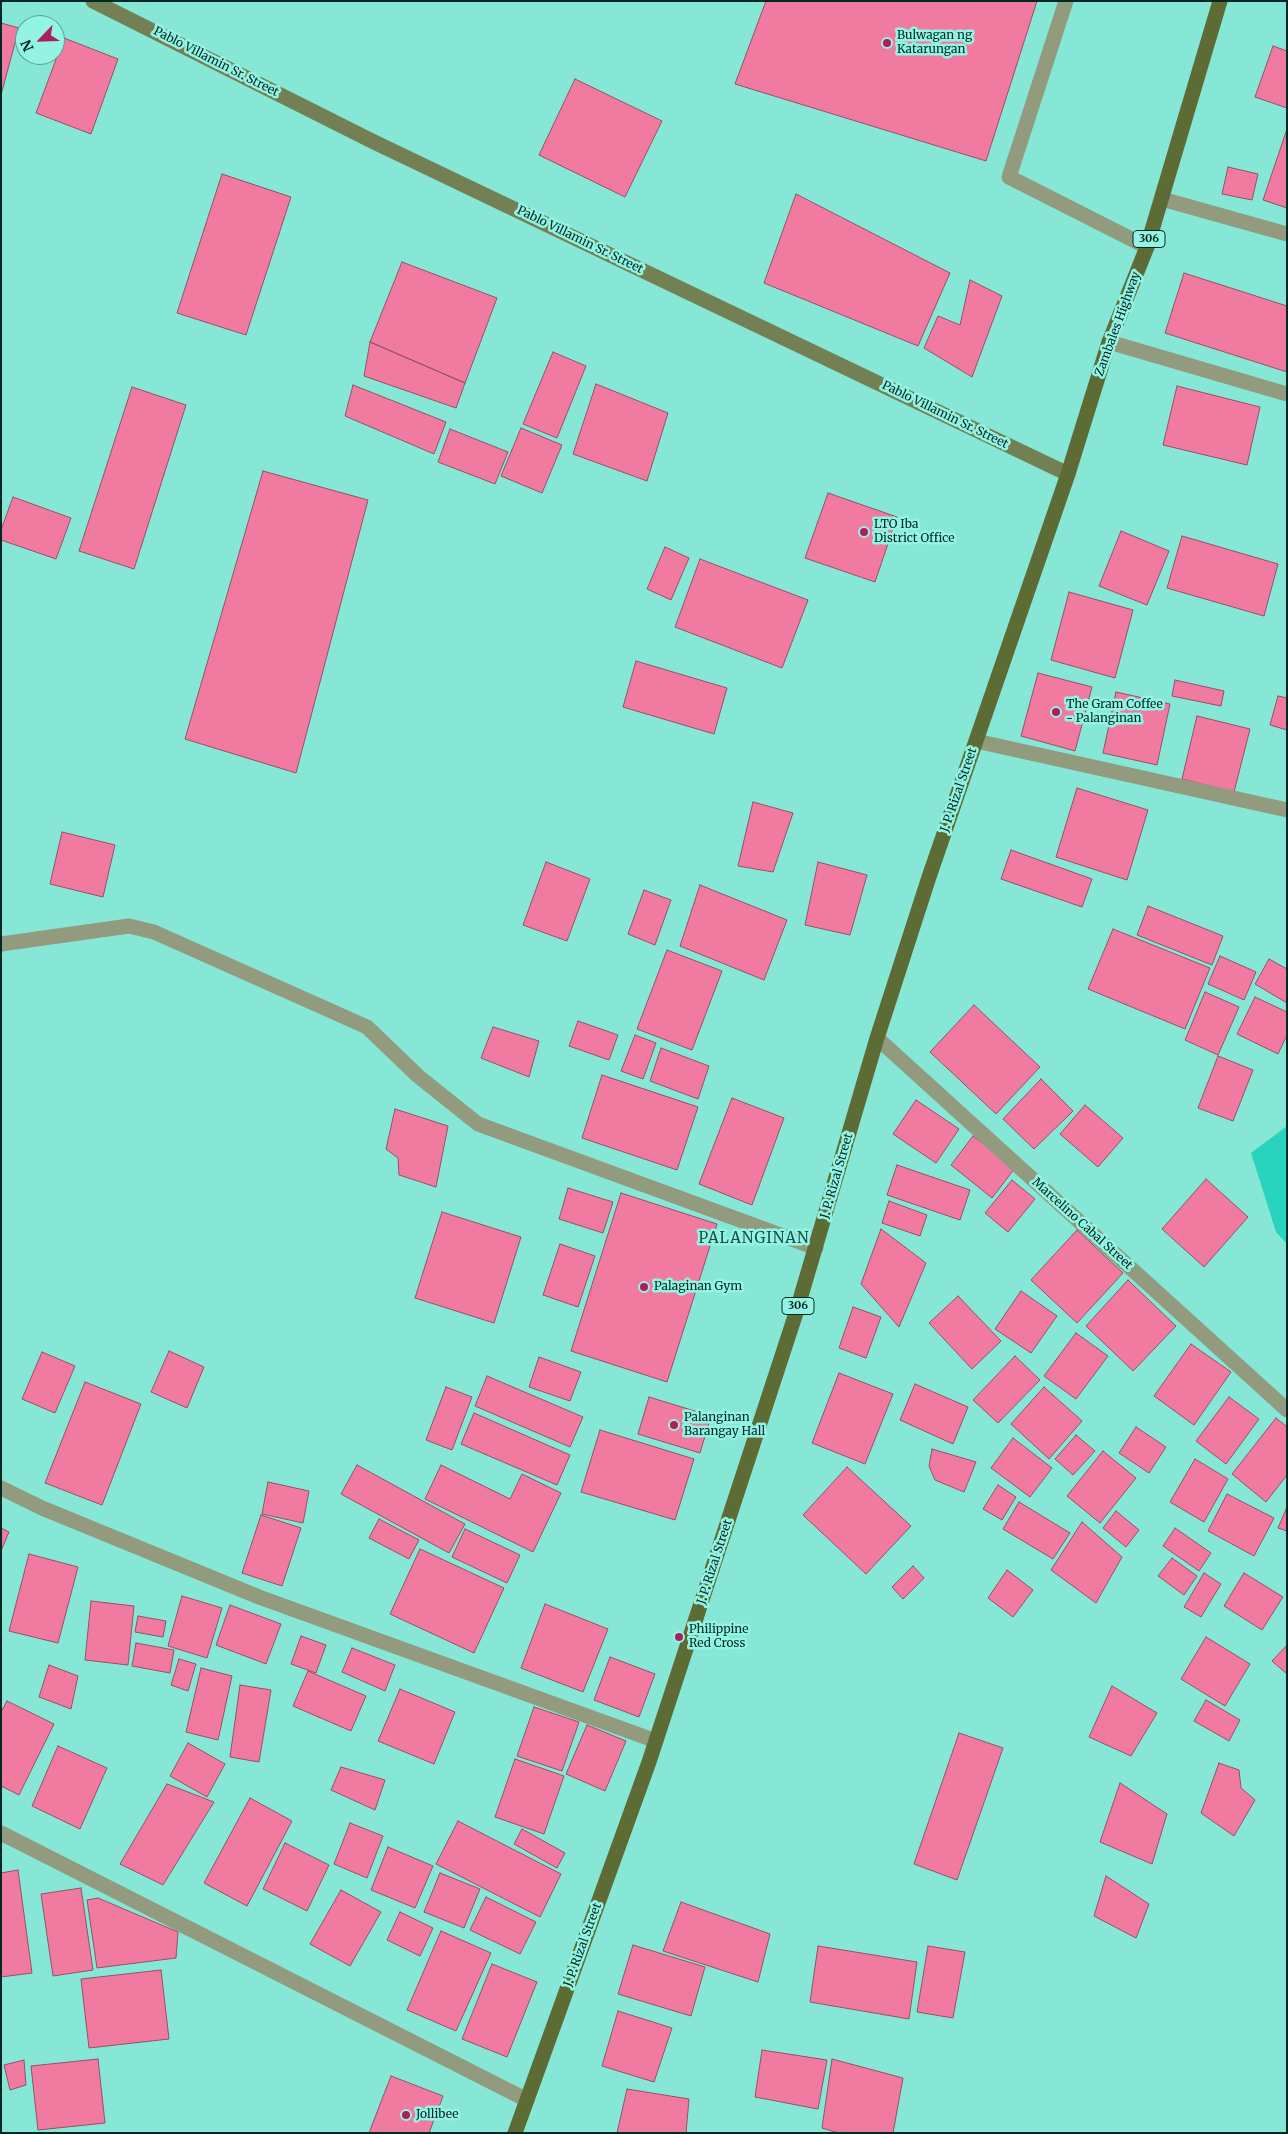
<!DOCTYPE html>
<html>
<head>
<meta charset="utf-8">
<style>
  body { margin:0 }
  #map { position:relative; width:1288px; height:2134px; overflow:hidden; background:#87e7d6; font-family:Merriweather,serif }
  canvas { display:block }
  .frame { position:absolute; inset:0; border:2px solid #002923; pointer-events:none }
  .north { position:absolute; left:15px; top:15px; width:50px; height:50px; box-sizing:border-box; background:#94f4e3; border:1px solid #59a396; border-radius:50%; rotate:246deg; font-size:14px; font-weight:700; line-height:20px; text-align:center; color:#002923 }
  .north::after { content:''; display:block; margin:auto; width:18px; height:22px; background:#ad1f5b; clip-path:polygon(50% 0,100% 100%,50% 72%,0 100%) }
</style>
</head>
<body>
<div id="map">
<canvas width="1288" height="2134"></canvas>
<div class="frame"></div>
<div class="north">N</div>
</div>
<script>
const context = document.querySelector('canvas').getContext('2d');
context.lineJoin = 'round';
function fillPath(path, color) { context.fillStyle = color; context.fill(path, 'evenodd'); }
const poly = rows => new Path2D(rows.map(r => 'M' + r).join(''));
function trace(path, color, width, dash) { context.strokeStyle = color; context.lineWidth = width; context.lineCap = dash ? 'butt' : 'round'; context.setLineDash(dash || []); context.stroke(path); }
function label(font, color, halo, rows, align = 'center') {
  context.font = font + ' Merriweather,serif'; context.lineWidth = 5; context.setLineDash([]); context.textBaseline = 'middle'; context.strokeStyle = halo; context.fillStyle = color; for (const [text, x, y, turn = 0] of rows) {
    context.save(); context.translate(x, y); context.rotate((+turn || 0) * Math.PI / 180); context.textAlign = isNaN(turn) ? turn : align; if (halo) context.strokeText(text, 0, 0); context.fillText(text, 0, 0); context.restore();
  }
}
fillPath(poly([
  [1287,1126,1287,1244,1276,1232,1251,1153]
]), '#29d4be');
const building = poly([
  [766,1,1037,1,986,161,735,84,766,1],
  [1,23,19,28,1,95,1,23],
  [64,38,118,59,91,134,36,113,64,38],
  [1273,46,1287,51,1287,108,1255,97,1273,46],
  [575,79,662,121,625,197,539,155,575,79],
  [1287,129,1287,208,1263,200,1287,129],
  [1228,167,1258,174,1252,200,1222,194,1228,167],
  [222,174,291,197,246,335,177,313,222,174],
  [796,194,950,273,918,346,764,283,796,194],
  [402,262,497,298,465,383,370,342,402,262],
  [1184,273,1287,306,1287,372,1165,333,1184,273],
  [970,280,1002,296,972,377,924,348,938,316,960,325,970,280],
  [370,342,465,383,456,408,364,376,370,342],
  [553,352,586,366,557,438,523,424,553,352],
  [596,384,668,413,647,481,573,454,596,384],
  [353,385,446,422,434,454,345,416,353,385],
  [1177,386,1260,407,1247,465,1163,445,1177,386],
  [132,387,186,405,134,569,79,551,132,387],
  [521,428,562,445,542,493,501,476,521,428],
  [450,429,508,452,495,484,438,462,450,429],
  [263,471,368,500,296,773,185,739,263,471],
  [828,493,897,517,875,582,805,558,828,493],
  [13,497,71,518,56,559,1,540,1,530,13,497],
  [1121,531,1169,551,1147,605,1099,586,1121,531],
  [1182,536,1278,564,1264,616,1167,588,1182,536],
  [665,547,689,558,671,600,647,589,665,547],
  [700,559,808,600,782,668,675,627,700,559],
  [1069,592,1133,610,1115,678,1051,660,1069,592],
  [636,661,727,688,714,734,623,707,636,661],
  [1038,673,1092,687,1075,751,1021,736,1038,673],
  [1175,680,1224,691,1221,706,1172,696,1175,680],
  [1116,692,1170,704,1157,765,1103,753,1116,692],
  [1278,696,1287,698,1287,730,1270,725,1278,696],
  [1197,716,1250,729,1234,792,1182,779,1197,716],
  [1077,788,1148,810,1127,880,1056,857,1077,788],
  [753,802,793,813,773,872,738,866,753,802],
  [62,832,115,845,103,897,50,884,62,832],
  [1011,850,1092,879,1082,907,1001,879,1011,850],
  [546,862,590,879,567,941,523,925,546,862],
  [818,862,867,875,850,935,805,925,818,862],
  [700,885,787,920,764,980,680,946,700,885],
  [644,890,671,900,655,945,628,934,644,890],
  [1148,906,1223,936,1212,965,1137,935,1148,906],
  [1113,929,1210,968,1185,1029,1088,989,1113,929],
  [667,950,722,971,692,1050,637,1029,667,950],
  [1220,956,1256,972,1244,1000,1208,984,1220,956],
  [1269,959,1287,969,1287,1003,1255,984,1269,959],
  [1205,992,1239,1007,1218,1055,1185,1040,1205,992],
  [1255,997,1287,1012,1287,1035,1278,1054,1237,1034,1255,997],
  [974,1005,1040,1067,996,1114,930,1052,974,1005],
  [578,1021,618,1035,609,1060,569,1046,578,1021],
  [493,1027,539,1041,529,1077,481,1058,493,1027],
  [635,1035,656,1043,643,1079,621,1071,635,1035],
  [661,1048,709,1066,698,1099,650,1081,661,1048],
  [1218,1056,1253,1070,1233,1121,1198,1108,1218,1056],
  [602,1075,698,1107,677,1170,582,1138,602,1075],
  [1041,1079,1073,1111,1034,1149,1003,1119,1041,1079],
  [732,1098,784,1118,752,1205,699,1184,732,1098],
  [916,1100,959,1129,936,1163,893,1134,916,1100],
  [1085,1105,1123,1138,1098,1167,1060,1134,1085,1105],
  [395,1109,448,1126,436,1187,399,1175,398,1158,386,1149,395,1109],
  [973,1136,1015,1168,992,1198,951,1165,973,1136],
  [897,1165,970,1190,960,1220,887,1195,897,1165],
  [1206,1179,1248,1217,1204,1267,1162,1229,1206,1179],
  [1012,1180,1035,1199,1008,1232,985,1213,1012,1180],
  [568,1188,613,1202,603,1233,559,1219,568,1188],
  [621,1193,717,1224,667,1382,571,1351,621,1193],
  [889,1201,927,1215,920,1236,882,1223,889,1201],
  [442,1212,521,1237,494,1323,415,1298,442,1212],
  [881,1229,926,1263,899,1327,861,1284,881,1229],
  [1077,1230,1123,1273,1077,1323,1031,1280,1077,1230],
  [560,1244,595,1256,578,1307,543,1295,560,1244],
  [1128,1280,1176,1326,1133,1371,1086,1326,1128,1280],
  [1021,1291,1057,1316,1031,1353,995,1329,1021,1291],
  [958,1296,1001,1341,972,1369,929,1323,958,1296],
  [853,1307,881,1317,866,1358,839,1348,853,1307],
  [1076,1333,1108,1356,1076,1399,1044,1376,1076,1333],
  [1191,1344,1231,1372,1194,1425,1154,1396,1191,1344],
  [169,1351,204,1367,187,1408,151,1392,169,1351],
  [42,1352,75,1366,55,1413,22,1399,42,1352],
  [1015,1356,1040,1380,998,1423,973,1400,1015,1356],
  [539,1357,581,1372,570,1401,529,1387,539,1357],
  [839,1373,893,1394,865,1464,812,1443,839,1373],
  [487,1376,583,1417,570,1447,475,1406,487,1376],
  [85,1382,141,1404,102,1505,45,1483,85,1382],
  [915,1384,968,1407,953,1444,900,1420,915,1384],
  [446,1387,472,1397,452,1450,426,1440,446,1387],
  [1044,1387,1082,1421,1049,1459,1011,1424,1044,1387],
  [649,1397,711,1416,700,1453,638,1434,649,1397],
  [1229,1397,1259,1419,1226,1464,1196,1441,1229,1397],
  [474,1413,570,1455,557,1485,461,1444,474,1413],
  [1276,1418,1287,1427,1287,1475,1266,1502,1232,1474,1276,1418],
  [1136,1427,1166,1447,1149,1473,1119,1453,1136,1427],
  [600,1430,694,1459,675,1520,581,1492,600,1430],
  [1076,1435,1095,1451,1073,1475,1055,1459,1076,1435],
  [1013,1438,1052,1468,1030,1497,991,1468,1013,1438],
  [932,1449,976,1462,964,1492,935,1480,929,1466,932,1449],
  [1103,1451,1136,1478,1100,1523,1067,1496,1103,1451],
  [1195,1459,1228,1479,1204,1522,1170,1502,1195,1459],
  [357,1465,465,1524,449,1553,341,1494,357,1465],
  [441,1465,510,1499,522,1474,561,1493,533,1552,425,1499,441,1465],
  [847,1467,911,1526,866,1574,803,1515,847,1467],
  [268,1482,309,1491,303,1523,262,1514,268,1482],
  [998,1485,1016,1497,1002,1520,983,1509,998,1485],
  [1227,1494,1274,1518,1254,1556,1208,1531,1227,1494],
  [1019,1502,1070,1533,1053,1559,1003,1529,1019,1502],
  [1287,1507,1287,1531,1278,1528,1287,1507],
  [1116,1511,1139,1530,1126,1547,1103,1528,1116,1511],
  [261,1515,301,1528,282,1586,242,1573,261,1515],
  [379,1519,419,1540,409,1559,369,1538,379,1519],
  [1082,1522,1122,1557,1096,1603,1051,1570,1082,1522],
  [1,1528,9,1532,1,1551,1,1528],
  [1175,1528,1211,1553,1199,1571,1163,1546,1175,1528],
  [465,1529,520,1555,507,1583,452,1557,465,1529],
  [420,1549,504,1588,474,1653,390,1614,420,1549],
  [29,1554,78,1567,58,1643,9,1631,29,1554],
  [1172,1558,1197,1576,1184,1595,1158,1576,1172,1558],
  [913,1566,924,1578,903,1599,892,1587,913,1566],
  [1007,1570,1033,1590,1013,1617,988,1598,1007,1570],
  [1204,1573,1221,1584,1201,1617,1184,1607,1204,1573],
  [1244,1573,1283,1597,1262,1630,1224,1606,1244,1573],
  [182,1596,222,1608,207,1658,168,1646,182,1596],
  [91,1601,134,1606,128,1665,85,1660,91,1601],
  [545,1604,608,1629,583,1692,521,1668,545,1604],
  [230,1605,281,1624,266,1664,216,1645,230,1605],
  [138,1616,166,1621,163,1637,135,1632,138,1616],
  [301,1636,326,1645,316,1673,291,1664,301,1636],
  [1206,1637,1250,1664,1225,1706,1181,1679,1206,1637],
  [136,1643,174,1650,170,1673,132,1666,136,1643],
  [1287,1645,1287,1674,1272,1661,1287,1645],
  [352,1648,395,1665,385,1691,342,1672,352,1648],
  [610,1657,655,1674,639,1717,594,1700,610,1657],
  [179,1659,196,1664,188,1691,171,1685,179,1659],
  [49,1665,78,1676,71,1709,39,1697,49,1665],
  [201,1668,232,1676,218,1740,186,1732,201,1668],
  [308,1671,366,1696,351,1731,293,1706,308,1671],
  [240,1685,271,1690,259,1762,230,1757,240,1685],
  [1112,1686,1157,1713,1131,1756,1089,1737,1112,1686],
  [400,1689,455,1712,434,1764,378,1741,400,1689],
  [1206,1700,1240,1720,1229,1741,1194,1721,1206,1700],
  [7,1701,54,1724,19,1795,1,1786,1,1712,7,1701],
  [534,1707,579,1722,562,1771,517,1756,534,1707],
  [587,1725,626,1741,605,1791,566,1774,587,1725],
  [959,1733,1003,1748,957,1880,914,1864,959,1733],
  [188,1743,225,1764,207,1797,170,1776,188,1743],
  [58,1746,107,1768,80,1829,32,1806,58,1746],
  [515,1759,564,1776,544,1834,495,1817,515,1759],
  [1219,1763,1239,1770,1241,1788,1255,1800,1234,1836,1201,1813,1219,1763],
  [341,1767,385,1780,375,1810,331,1790,341,1767],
  [1120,1783,1167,1814,1152,1864,1100,1842,1120,1783],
  [167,1784,214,1802,163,1885,120,1864,167,1784],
  [250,1798,292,1821,247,1906,204,1883,250,1798],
  [458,1821,561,1874,540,1917,436,1864,458,1821],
  [350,1823,383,1836,367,1878,334,1864,350,1823],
  [522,1829,565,1853,557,1868,514,1844,522,1829],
  [285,1843,329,1865,307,1911,263,1889,285,1843],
  [388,1847,433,1866,415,1908,371,1890,388,1847],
  [18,1870,32,1973,1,1977,1,1873,18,1870],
  [440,1873,480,1889,464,1928,424,1912,440,1873],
  [1106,1876,1149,1904,1136,1938,1094,1916,1106,1876],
  [81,1888,93,1970,53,1976,41,1894,81,1888],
  [341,1890,381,1912,350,1966,310,1944,341,1890],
  [486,1897,536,1922,520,1954,470,1930,486,1897],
  [98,1898,178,1932,176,1958,97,1968,87,1900,98,1898],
  [681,1902,770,1934,758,1982,663,1951,681,1902],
  [400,1912,433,1928,420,1956,387,1940,400,1912],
  [441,1931,491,1953,456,2031,407,2010,441,1931],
  [633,1945,705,1967,691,2016,618,1994,633,1945],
  [818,1946,917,1962,909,2019,810,2002,818,1946],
  [928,1946,965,1952,953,2018,917,2012,928,1946],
  [492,1964,537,1982,507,2057,462,2039,492,1964],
  [161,1970,169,2039,89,2048,81,1979,161,1970],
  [618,2011,672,2028,654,2082,602,2066,618,2011],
  [762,2050,827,2060,818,2109,755,2097,762,2050],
  [98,2059,105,2123,38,2130,31,2066,98,2059],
  [832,2059,903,2078,893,2133,839,2133,822,2128,832,2059],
  [24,2060,26,2085,10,2090,4,2065,24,2060],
  [391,2076,443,2096,429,2133,369,2133,391,2076],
  [627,2089,689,2099,686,2133,617,2133,627,2089]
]);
fillPath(building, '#f17ba0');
trace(building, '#955065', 1);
trace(poly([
  [1066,1,1009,177,1147,247],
  [1162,199,1287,234],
  [1109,342,1287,394]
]), '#929b7e', 15);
trace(poly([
  [976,741,1287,810],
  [1,944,129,926,154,932,367,1027,418,1076,478,1124,816,1248],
  [877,1038,1287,1410],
  [1,1488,42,1508,259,1597,656,1741],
  [1,1833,527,2100]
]), '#929b7e', 15);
trace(poly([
  [93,1,374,142,1068,474]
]), '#738054', 15);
trace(poly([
  [515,2133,649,1762,796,1313,877,1038,929,877,1068,474,1109,342,1147,247,1220,1]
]), '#5d6c34', 15);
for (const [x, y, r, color] of [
  [887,43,5,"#ad1f5b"],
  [864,532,5,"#ad1f5b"],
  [1056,712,5,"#ad1f5b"],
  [644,1287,5,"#ad1f5b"],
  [674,1425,5,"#ad1f5b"],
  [679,1637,5,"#ad1f5b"],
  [406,2115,5,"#ad1f5b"]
]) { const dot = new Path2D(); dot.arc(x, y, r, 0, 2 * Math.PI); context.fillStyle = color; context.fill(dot); trace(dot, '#94f4e3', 2); }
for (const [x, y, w] of [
  [1149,239,32],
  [798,1306,32]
]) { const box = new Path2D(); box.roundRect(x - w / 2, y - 8.5, w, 17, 4); context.fillStyle = '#94f4e3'; context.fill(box); trace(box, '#002923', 1); }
label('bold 11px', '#002923', null, [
  ["306",1149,239],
  ["306",798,1306]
]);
label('12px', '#002923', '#94f4e3', [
  ["Bulwagan ng",897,36],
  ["Katarungan",897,50],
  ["LTO Iba",874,525],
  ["District Office",874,539],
  ["The Gram Coffee",1066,705],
  ["- Palanginan",1066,719],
  ["Palaginan Gym",654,1287],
  ["Palanginan",684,1418],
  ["Barangay Hall",684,1432],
  ["Philippine",689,1630],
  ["Red Cross",689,1644],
  ["Jollibee",416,2115]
], 'left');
label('12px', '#002923', '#94f4e3', [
  ["Pablo Villamin Sr. Street",216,62,27],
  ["Pablo Villamin Sr. Street",580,240,26],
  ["Zambales Highway",1118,324,-70],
  ["Pablo Villamin Sr. Street",945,415,26],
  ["J. P. Rizal Street",959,790,-71],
  ["J. P. Rizal Street",837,1176,-74],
  ["Marcelino Cabal Street",1082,1224,42],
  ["J. P. Rizal Street",715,1562,-72],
  ["J. P. Rizal Street",583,1945,-70]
]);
context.letterSpacing = '1px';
label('15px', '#1a4f47', '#94f4e3', [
  ["PALANGINAN",754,1239]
]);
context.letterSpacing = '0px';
</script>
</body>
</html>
